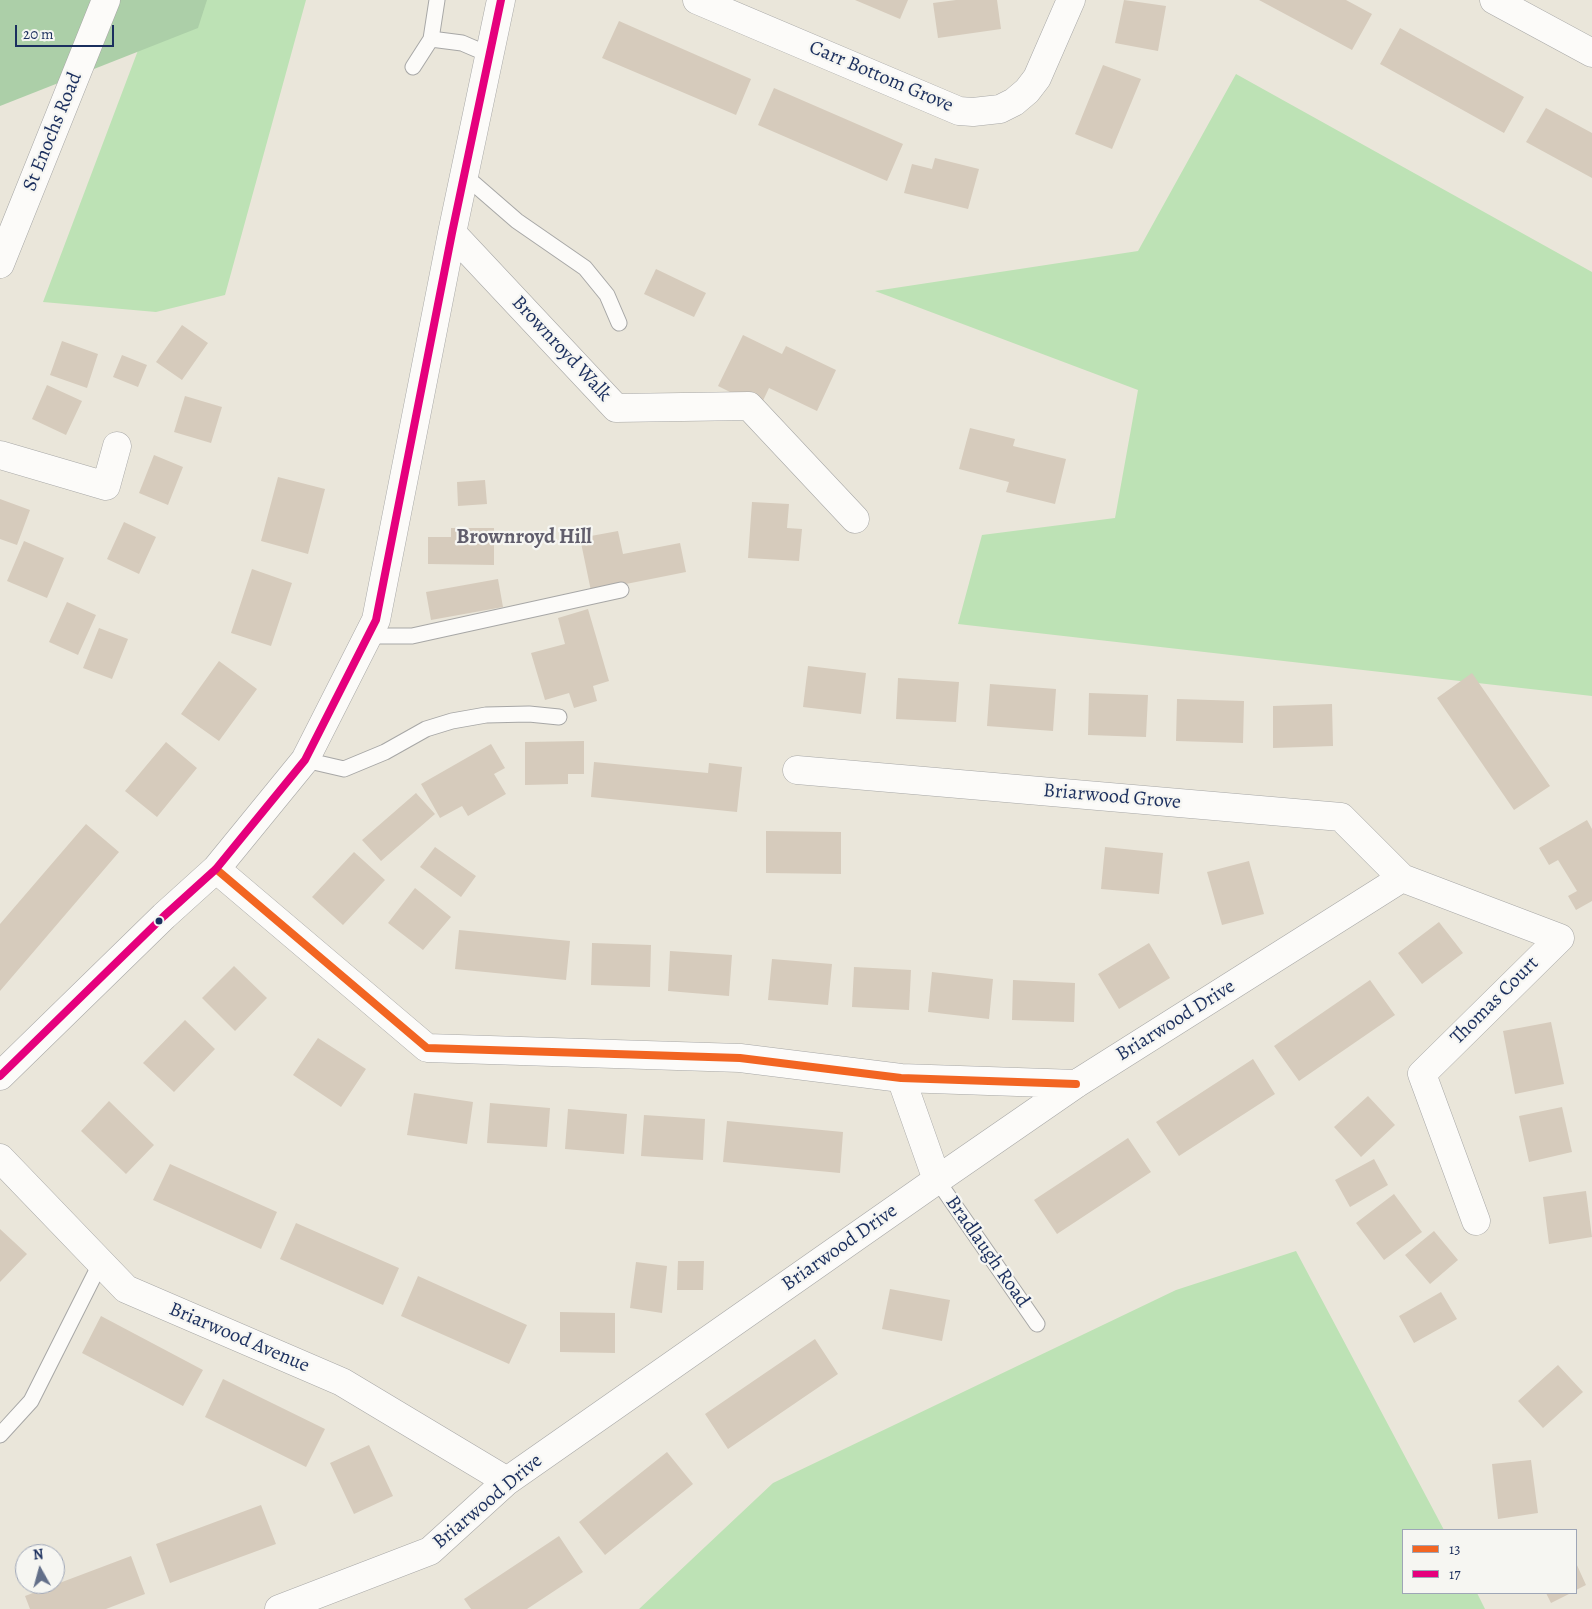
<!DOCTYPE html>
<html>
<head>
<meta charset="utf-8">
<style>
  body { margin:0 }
  #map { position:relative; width:1592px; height:1609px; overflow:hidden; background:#eae6da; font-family:Alegreya,serif }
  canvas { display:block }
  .legend { position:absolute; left:1402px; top:1529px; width:175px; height:65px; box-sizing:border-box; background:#f6f6f2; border:1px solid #9ea6b7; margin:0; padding:6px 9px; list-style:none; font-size:15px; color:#1b2f5e }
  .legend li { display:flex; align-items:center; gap:10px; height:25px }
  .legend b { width:25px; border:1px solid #9ea6b7 }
  .north { position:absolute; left:15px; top:1544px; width:50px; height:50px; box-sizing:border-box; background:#f6f6f2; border:1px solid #9ea6b7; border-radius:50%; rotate:353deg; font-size:14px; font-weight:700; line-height:20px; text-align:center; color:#1b2f5e }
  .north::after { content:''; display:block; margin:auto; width:18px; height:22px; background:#636f89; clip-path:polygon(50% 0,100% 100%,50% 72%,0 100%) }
  .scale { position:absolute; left:15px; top:25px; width:99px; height:22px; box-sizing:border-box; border:2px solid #1b2f5e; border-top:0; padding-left:6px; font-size:15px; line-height:18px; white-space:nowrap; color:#1b2f5e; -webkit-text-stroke:4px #f6f6f2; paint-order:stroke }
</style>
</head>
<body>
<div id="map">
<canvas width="1592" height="1609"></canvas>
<ul class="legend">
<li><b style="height:6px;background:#f26522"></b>13</li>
<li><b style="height:6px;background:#e5007d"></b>17</li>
</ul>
<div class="north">N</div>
<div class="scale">20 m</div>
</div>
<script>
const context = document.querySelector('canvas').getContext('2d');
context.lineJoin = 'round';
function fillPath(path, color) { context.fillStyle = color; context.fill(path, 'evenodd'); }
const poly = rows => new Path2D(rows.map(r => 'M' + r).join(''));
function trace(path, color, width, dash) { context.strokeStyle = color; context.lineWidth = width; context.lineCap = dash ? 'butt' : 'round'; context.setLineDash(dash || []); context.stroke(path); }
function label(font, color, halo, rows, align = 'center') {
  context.font = font + ' Alegreya,serif'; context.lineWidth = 4.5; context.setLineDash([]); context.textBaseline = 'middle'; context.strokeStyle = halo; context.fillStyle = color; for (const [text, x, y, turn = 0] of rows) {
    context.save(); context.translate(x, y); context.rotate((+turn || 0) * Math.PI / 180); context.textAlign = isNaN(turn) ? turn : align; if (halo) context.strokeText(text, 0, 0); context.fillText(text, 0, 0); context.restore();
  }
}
fillPath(poly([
  [157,0,306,0,225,295,156,312,43,302],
  [1236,74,1592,272,1592,696,958,624,982,535,1115,518,1138,390,875,291,1138,251],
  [1296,1251,1444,1530,1403,1530,1403,1593,1477,1593,1485,1609,639,1609,773,1483,1176,1290]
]), '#bde2b5');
fillPath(poly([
  [0,0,207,0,198,28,0,106]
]), '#accfa8');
fillPath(poly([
  [855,0,908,0,900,19],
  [956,0,997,0,1001,29,938,38,933,3],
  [1124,0,1166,6,1158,51,1115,43],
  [1259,0,1346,0,1372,14,1352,50],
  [619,21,751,79,736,115,602,58],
  [1400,28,1524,97,1504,133,1380,64],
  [1103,65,1141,79,1112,149,1075,134],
  [774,88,903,144,887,181,758,125],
  [1546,108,1592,133,1592,178,1526,142],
  [935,158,979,169,968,209,904,193,912,164,932,169],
  [656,269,706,293,694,317,644,294],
  [182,325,208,343,182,380,156,362],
  [743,335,782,354,786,346,836,370,817,411,769,388,760,407,718,386],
  [62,341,98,354,87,388,50,375],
  [122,355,147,365,138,387,113,377],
  [47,385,82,401,66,435,32,419],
  [185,396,222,407,211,443,174,432],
  [970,428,1015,439,1013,446,1066,459,1055,504,1006,492,1009,482,959,469],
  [154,455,183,467,168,505,139,493],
  [278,477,325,489,308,554,261,541],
  [485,480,487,504,458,506,457,482],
  [0,499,30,510,17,545,0,539],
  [752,502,789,504,787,528,802,529,799,561,748,558],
  [124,522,156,537,139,574,107,559],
  [451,528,494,528,494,565,428,564,428,537,451,537],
  [618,531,623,554,680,543,686,572,591,591,580,538],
  [24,541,64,558,47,598,7,581],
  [252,569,292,583,271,646,231,633],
  [498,579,503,607,431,620,426,592],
  [67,602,96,615,78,655,49,642],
  [588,609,609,681,593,686,597,701,574,708,569,693,545,700,531,653,565,644,558,618],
  [99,628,128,639,112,679,83,668],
  [219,661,257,689,219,741,181,714],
  [808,666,866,673,861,714,803,707],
  [1472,673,1550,786,1514,810,1437,698],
  [898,678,959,682,956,722,896,719],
  [990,684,1056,689,1053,731,987,726],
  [1089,693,1148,695,1146,737,1088,735],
  [1177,699,1244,701,1243,743,1176,741],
  [1332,704,1333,746,1273,748,1273,706],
  [584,741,584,774,568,774,568,784,525,785,525,742],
  [166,742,197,768,157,817,125,791],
  [491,744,505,768,494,774,506,794,468,816,462,806,440,818,421,784],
  [594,762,708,773,709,763,742,767,737,812,591,797],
  [416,793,435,814,381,861,362,840],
  [1587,820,1592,829,1592,901,1576,910,1568,896,1577,891,1558,860,1549,865,1539,848],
  [86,824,119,852,0,991,0,924],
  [766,831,841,832,841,874,766,873],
  [435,847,476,876,461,897,420,867],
  [1105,847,1163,853,1159,894,1101,889],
  [354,852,385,880,343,925,312,897],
  [1249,861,1264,914,1222,925,1207,872],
  [415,888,451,917,423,950,388,923],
  [1439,922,1463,953,1422,984,1398,953],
  [459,930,570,941,566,980,455,969],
  [592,943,651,945,650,987,591,985],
  [1149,943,1170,978,1119,1009,1098,974],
  [670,951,732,955,729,996,668,991],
  [772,959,832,964,828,1005,768,1000],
  [234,966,267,998,235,1031,202,998],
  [854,967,911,970,909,1010,852,1007],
  [932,972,993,979,989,1019,928,1012],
  [1013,980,1075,983,1074,1022,1012,1020],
  [1370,980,1395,1015,1299,1081,1274,1046],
  [185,1020,215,1049,174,1092,143,1063],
  [1551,1022,1564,1084,1515,1094,1503,1031],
  [318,1038,366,1069,341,1107,293,1075],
  [1253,1059,1275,1094,1179,1156,1156,1122],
  [414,1093,473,1102,467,1144,407,1135],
  [1368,1096,1395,1125,1361,1157,1334,1127],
  [109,1101,154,1145,126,1174,81,1131],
  [490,1103,550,1108,547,1147,487,1143],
  [1562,1107,1572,1152,1529,1162,1519,1116],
  [568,1109,627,1114,624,1154,565,1149],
  [644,1115,705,1119,703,1160,641,1156],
  [727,1121,843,1132,840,1173,723,1162],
  [1128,1138,1151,1172,1057,1234,1034,1200],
  [1374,1159,1388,1185,1350,1207,1335,1180],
  [170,1164,277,1212,261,1249,153,1200],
  [1586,1191,1592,1237,1549,1244,1543,1197],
  [1394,1194,1422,1232,1384,1260,1356,1223],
  [296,1223,399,1268,383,1305,280,1259],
  [0,1229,27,1254,0,1282],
  [1434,1231,1458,1260,1430,1284,1405,1255],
  [678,1261,704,1261,703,1290,677,1290],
  [636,1262,667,1266,662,1313,630,1308],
  [418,1276,527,1325,509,1364,401,1316],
  [890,1289,950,1300,942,1341,882,1329],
  [1441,1292,1457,1319,1414,1343,1399,1316],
  [560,1312,615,1313,615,1353,560,1352],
  [101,1316,203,1370,183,1406,82,1353],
  [815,1339,838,1374,728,1449,705,1414],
  [1558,1365,1583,1392,1543,1428,1518,1401],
  [223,1379,325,1429,306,1467,205,1417],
  [369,1445,393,1496,354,1514,330,1463],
  [667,1452,693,1484,605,1555,579,1522],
  [1531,1460,1538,1513,1498,1519,1492,1464],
  [261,1505,276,1544,170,1583,156,1544],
  [559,1536,583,1572,527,1609,471,1609,464,1599],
  [131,1556,145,1594,106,1609,30,1609,25,1596],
  [1576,1563,1586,1585,1576,1590],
  [1546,1593,1571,1593,1551,1603]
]), '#d6cbbc');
const service = poly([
  [431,39,437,0],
  [413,67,431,39,462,43,490,55],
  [464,175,517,221,585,268,607,295,619,323],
  [368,636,412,636,621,590],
  [305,760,344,769,385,752,426,729,452,721,486,715,529,714,559,717],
  [937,1180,1037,1324],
  [0,1435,31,1401,101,1262]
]);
const minor = poly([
  [697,0,959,111,973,112,1000,109,1014,102,1027,91,1037,78,1071,0],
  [1494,0,1592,53],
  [452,233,616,408,749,406,855,519],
  [0,455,106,486,117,446],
  [797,770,1341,817,1402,878,1560,938,1422,1074,1476,1221],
  [216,869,427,1048,740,1058,901,1078,1076,1084],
  [0,1076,164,916,216,869,305,760,376,620,452,233,501,0],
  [901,1078,937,1180],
  [0,1158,126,1289,342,1382,507,1481],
  [279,1609,430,1551,507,1481,937,1180,1076,1084,1402,878]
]);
const tertiary = poly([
  [0,264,106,0]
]);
trace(service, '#a7a7a6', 17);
trace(minor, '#a7a7a6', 29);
trace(tertiary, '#a7a7a6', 29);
trace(service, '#fcfbf9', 15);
trace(minor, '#fcfbf9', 28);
trace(tertiary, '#fcfbf9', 28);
trace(poly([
  [216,869,427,1048,740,1058,901,1078,1076,1084]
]), '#f26522', 8);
trace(poly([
  [0,1076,164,916,216,869,305,760,376,620,452,233,501,0]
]), '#e5007d', 8);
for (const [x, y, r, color] of [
  [159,921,4.5,"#1b2f5e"]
]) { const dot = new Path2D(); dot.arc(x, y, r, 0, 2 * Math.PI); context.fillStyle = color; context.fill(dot); trace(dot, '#f6f6f2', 2); }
label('20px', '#1b2f5e', '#f6f6f2', [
  ["Carr Bottom Grove",881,77,23],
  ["St Enochs Road",53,132,-68],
  ["Brownroyd Walk",561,349,47],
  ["Briarwood Grove",1112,797,5],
  ["Thomas Court",1495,1001,-45],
  ["Briarwood Drive",1176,1021,-32],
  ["Briarwood Drive",840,1248,-35],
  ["Bradlaugh Road",987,1252,55],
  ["Briarwood Avenue",239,1338,23],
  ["Briarwood Drive",488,1502,-40]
]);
label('bold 21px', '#615e6c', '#f6f6f2', [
  ["Brownroyd Hill",524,538]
]);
</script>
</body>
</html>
